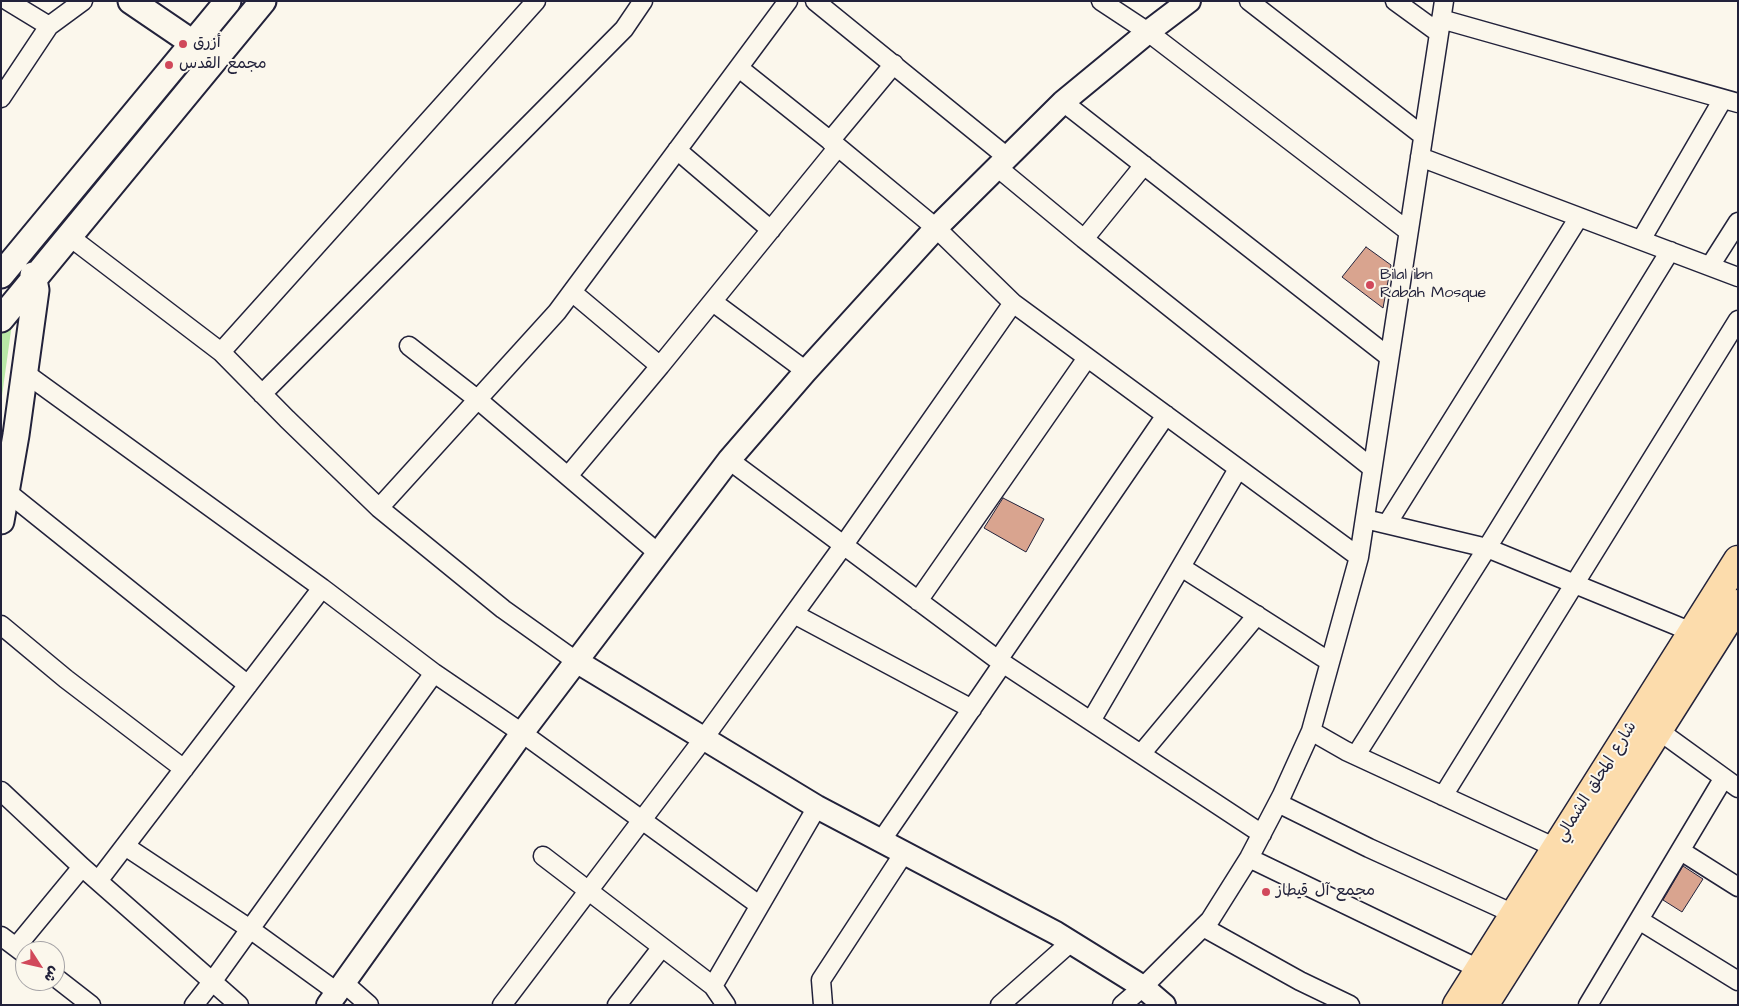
<!DOCTYPE html>
<html>
<head>
<meta charset="utf-8">
<style>
  body { margin:0 }
  #map { position:relative; width:1739px; height:1006px; overflow:hidden; background:#fbf7ec; font-family:"Architects Daughter","Playpen Sans Arabic",sans-serif }
  canvas { display:block }
  .frame { position:absolute; inset:0; border:2px solid #22223b; pointer-events:none }
  .north { position:absolute; left:15px; top:941px; width:50px; height:50px; box-sizing:border-box; background:#fbf7ec; border:1px solid #a4a2a5; border-radius:50%; rotate:125deg; font-size:14px; font-weight:700; line-height:20px; text-align:center; color:#22223b }
  .north::after { content:''; display:block; margin:auto; width:18px; height:22px; background:#d1495b; clip-path:polygon(50% 0,100% 100%,50% 72%,0 100%) }
</style>
</head>
<body>
<div id="map">
<canvas width="1739" height="1006"></canvas>
<div class="frame"></div>
<div class="north">ش</div>
</div>
<script>
const context = document.querySelector('canvas').getContext('2d');
context.lineJoin = 'round';
function fillPath(path, color) { context.fillStyle = color; context.fill(path, 'evenodd'); }
const poly = rows => new Path2D(rows.map(r => 'M' + r).join(''));
function trace(path, color, width, dash) { context.strokeStyle = color; context.lineWidth = width; context.lineCap = dash ? 'butt' : 'round'; context.setLineDash(dash || []); context.stroke(path); }
function label(font, color, halo, rows, align = 'center') {
  context.font = font + ' "Architects Daughter","Playpen Sans Arabic",sans-serif'; context.lineWidth = 4; context.setLineDash([]); context.textBaseline = 'middle'; context.strokeStyle = halo; context.fillStyle = color; for (const [text, x, y, turn = 0] of rows) {
    context.save(); context.translate(x, y); context.rotate((+turn || 0) * Math.PI / 180); context.textAlign = isNaN(turn) ? turn : align; if (halo) context.strokeText(text, 0, 0); context.fillText(text, 0, 0); context.restore();
  }
}
fillPath(poly([
  [14,309,1,403,1,325]
]), '#b8e8a7');
const building = poly([
  [1366,247,1391,265,1383,308,1342,277,1366,247],
  [1003,498,1044,519,1026,552,984,528,1003,498],
  [1683,866,1703,879,1682,912,1663,900,1683,866]
]);
fillPath(building, '#d9a48f');
trace(building, '#22223b', 1);
const minor = poly([
  [8,1,49,26],
  [815,1,1007,157],
  [1101,1,1148,32,1408,231],
  [1249,1,1422,135],
  [1395,1,1439,33],
  [1441,19,1738,103],
  [739,68,838,147,936,228,1013,303,1359,557],
  [1,98,49,26,83,1],
  [1063,102,1389,357],
  [830,141,894,64],
  [677,150,771,230],
  [1420,157,1738,277],
  [1144,165,1084,239,1372,468],
  [997,167,1084,239],
  [70,237,221,352,287,419,379,508,503,609,576,661],
  [1641,240,1723,99],
  [1710,266,1738,222],
  [572,292,660,366,838,147],
  [713,302,806,371],
  [409,346,477,399,658,553],
  [221,352,536,1],
  [25,373,322,588,434,673,522,733,759,905],
  [262,394,624,29,643,1],
  [729,460,998,660,1262,834],
  [568,476,660,366],
  [6,491,248,685],
  [379,508,557,312,788,1],
  [1365,519,1487,548,1670,251],
  [1387,524,1579,217],
  [1181,567,1330,662],
  [918,601,1087,358],
  [794,614,972,709],
  [1,625,66,679,184,769],
  [998,660,1166,415],
  [1091,721,1238,469],
  [1658,730,1738,788],
  [1311,731,1346,751,1556,848],
  [1141,754,1257,615],
  [1356,755,1487,548,1692,632],
  [1,791,82,867,239,1005],
  [1443,796,1738,320],
  [1278,803,1369,848,1514,914],
  [881,841,1003,663],
  [125,846,250,929,337,992],
  [1681,851,1738,887],
  [543,856,713,986],
  [1249,858,1479,969],
  [98,881,322,588],
  [1639,920,1738,981],
  [1203,927,1300,981,1350,1005],
  [1,936,25,954],
  [16,947,82,867],
  [55,977,91,1005],
  [344,983,369,1005],
  [194,1005,212,982,434,673],
  [502,1005,704,738,843,546,1013,303],
  [617,1005,662,947],
  [726,1005,713,986,817,807],
  [823,1005,821,980,904,853],
  [1000,1005,1071,942],
  [1122,1005,1143,987,1210,920,1249,858,1282,795,1311,731,1359,557,1444,1],
  [1588,1005,1723,779]
]);
const tertiary = poly([
  [576,661,817,807,1056,933,1143,987,1164,1005],
  [328,1005,522,733,729,460,806,371,936,228,1063,102,1148,32,1189,1]
]);
const secondary = poly([
  [131,1,206,52],
  [1,275,228,1],
  [1,319,263,1],
  [1,521,16,435,36,290,33,275]
]);
const trunk = poly([
  [1457,1005,1738,560],
  [1484,1005,1738,604]
]);
trace(minor, '#22223b', 21);
trace(tertiary, '#22223b', 26);
trace(secondary, '#22223b', 29);
trace(trunk, '#22223b', 31);
trace(minor, '#fbf7ec', 18);
trace(tertiary, '#fbf7ec', 22);
trace(secondary, '#fbf7ec', 25);
trace(trunk, '#fcdcac', 28);
for (const [x, y, r, color] of [
  [183,44,5,"#d1495b"],
  [169,65,5,"#d1495b"],
  [1370,285,5,"#d1495b"],
  [1266,892,5,"#d1495b"]
]) { const dot = new Path2D(); dot.arc(x, y, r, 0, 2 * Math.PI); context.fillStyle = color; context.fill(dot); trace(dot, '#fbf7ec', 2); }
label('16px', '#22223b', '#fbf7ec', [
  ["أزرق",193,44],
  ["مجمع القدس",179,65],
  ["Bilal ibn",1380,276],
  ["Rabah Mosque",1380,294],
  ["مجمع آل قيطاز",1276,892]
], 'left');
label('16px', '#22223b', '#fbf7ec', [
  ["شارع المحلق الشمالي",1597,782,-58]
]);
</script>
</body>
</html>
